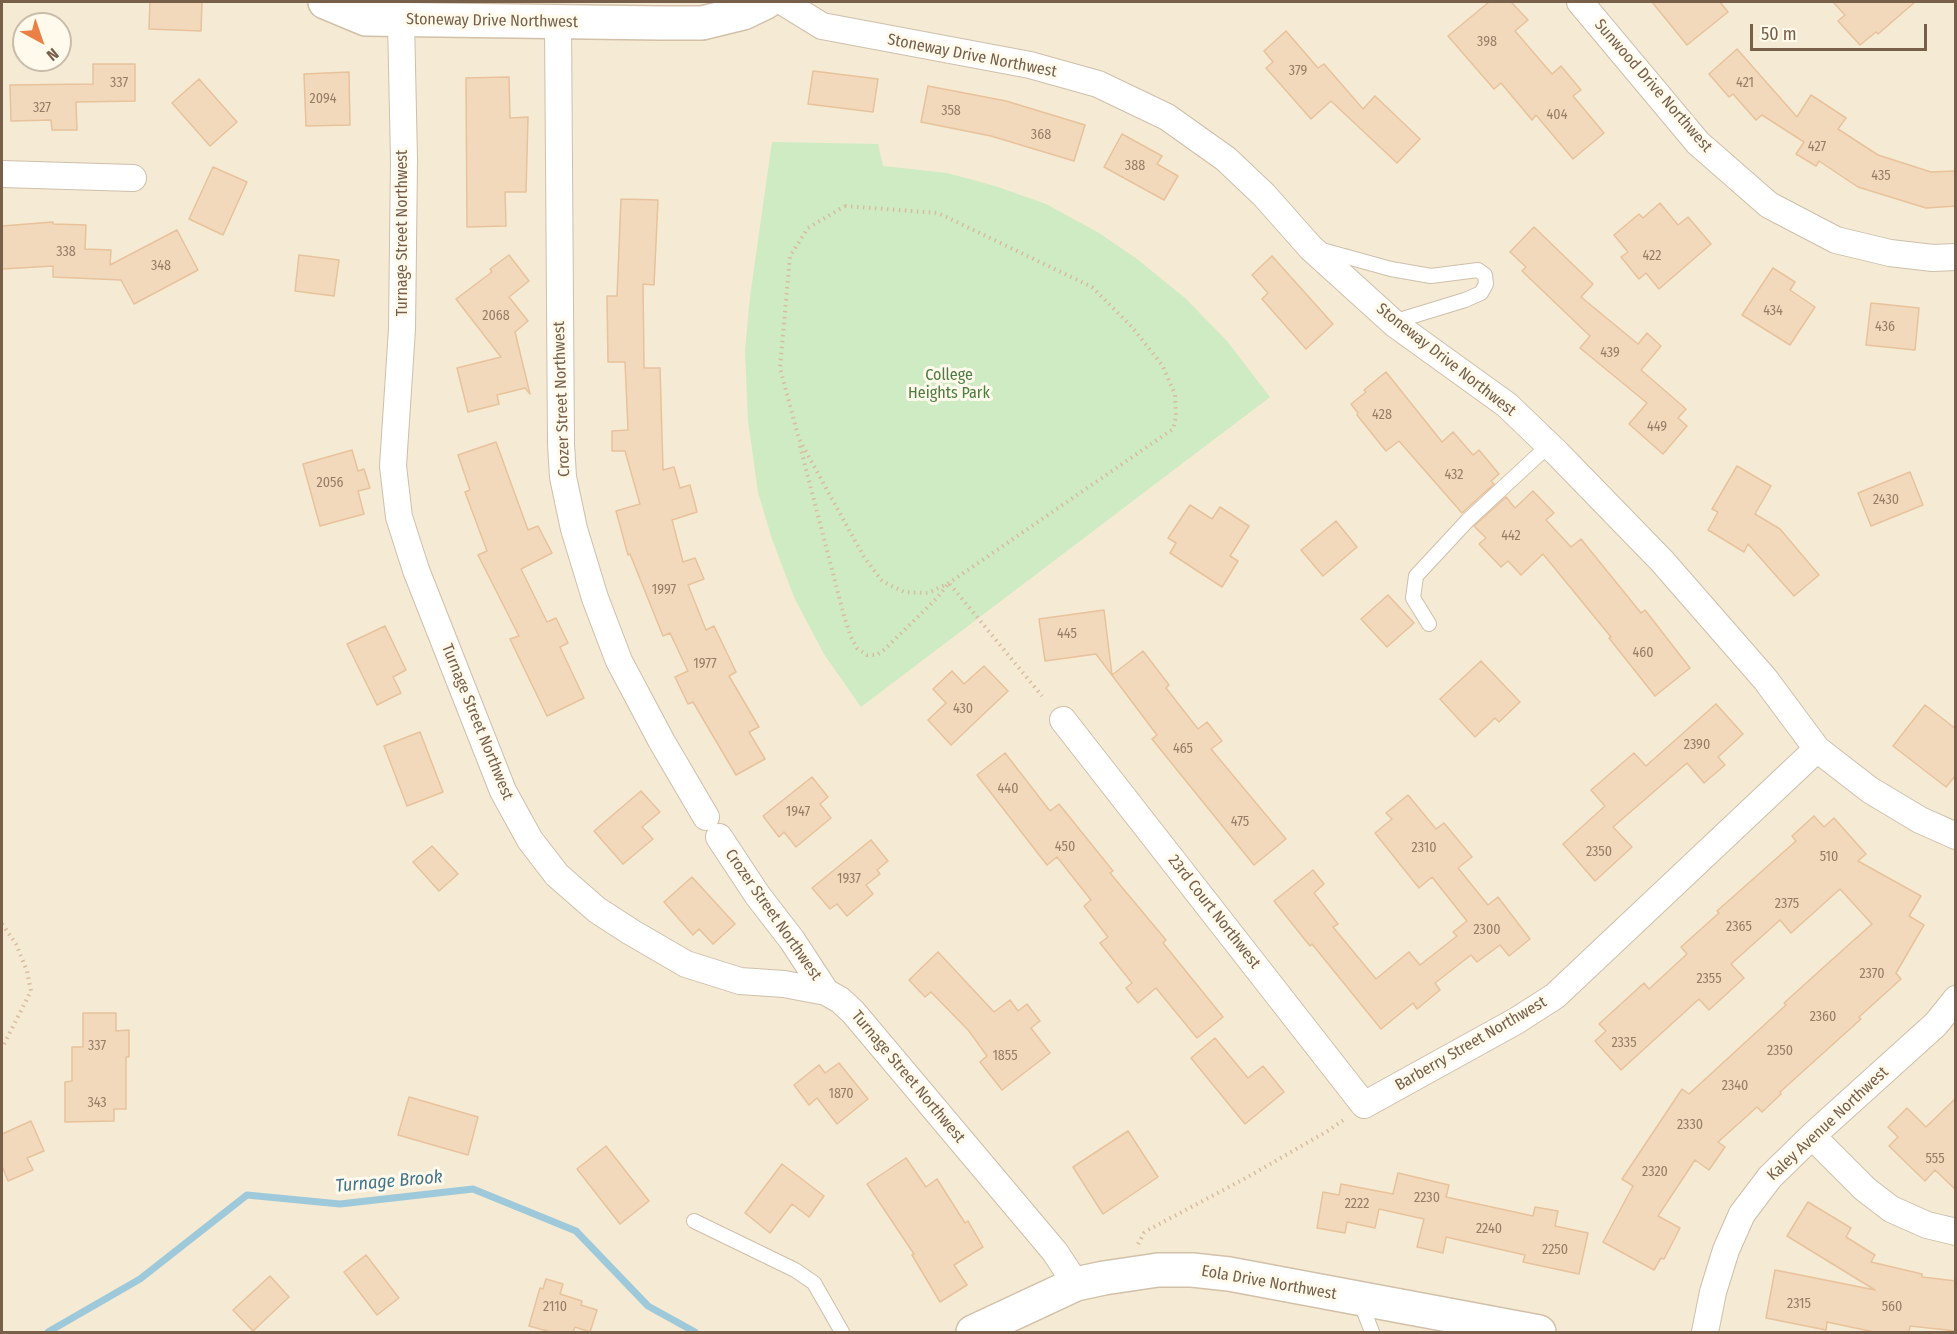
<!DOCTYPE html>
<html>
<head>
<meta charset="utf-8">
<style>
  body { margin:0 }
  #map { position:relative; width:1957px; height:1334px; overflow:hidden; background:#fdf7e5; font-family:"Fira Sans Condensed",sans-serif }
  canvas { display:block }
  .frame { position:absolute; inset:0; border:3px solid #775f49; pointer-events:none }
  .north { position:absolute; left:12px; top:12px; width:60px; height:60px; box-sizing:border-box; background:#fffaec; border:2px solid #c9bcab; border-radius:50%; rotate:140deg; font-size:16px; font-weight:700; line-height:24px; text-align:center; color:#775f49 }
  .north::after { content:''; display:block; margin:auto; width:21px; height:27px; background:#eb8046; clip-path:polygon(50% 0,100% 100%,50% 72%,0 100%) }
  .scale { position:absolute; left:1750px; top:24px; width:177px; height:27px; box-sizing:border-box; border:3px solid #775f49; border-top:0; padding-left:8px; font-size:18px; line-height:21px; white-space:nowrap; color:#775f49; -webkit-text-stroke:4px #fffaec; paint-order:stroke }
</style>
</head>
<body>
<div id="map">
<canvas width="1957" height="1334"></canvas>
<div class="frame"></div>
<div class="north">N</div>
<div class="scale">50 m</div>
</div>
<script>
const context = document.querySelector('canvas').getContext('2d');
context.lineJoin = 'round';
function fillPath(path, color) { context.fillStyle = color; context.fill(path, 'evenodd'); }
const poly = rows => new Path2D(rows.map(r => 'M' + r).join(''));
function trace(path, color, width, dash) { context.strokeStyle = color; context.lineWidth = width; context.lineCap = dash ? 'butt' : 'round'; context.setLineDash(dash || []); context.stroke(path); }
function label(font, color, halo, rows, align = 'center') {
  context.font = font + ' "Fira Sans Condensed",sans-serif'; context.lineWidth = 6; context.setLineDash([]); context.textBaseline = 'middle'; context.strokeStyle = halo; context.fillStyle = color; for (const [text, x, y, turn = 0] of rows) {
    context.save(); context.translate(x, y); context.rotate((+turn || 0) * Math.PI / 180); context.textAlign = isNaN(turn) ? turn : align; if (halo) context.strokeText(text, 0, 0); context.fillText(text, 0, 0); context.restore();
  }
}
fillPath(poly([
  [2,2,1955,2,1955,1332,2,1332],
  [24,24,60,24,60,60,24,60]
]), '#f5ead3');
fillPath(poly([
  [772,142,878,144,883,166,947,173,995,186,1046,204,1099,233,1137,259,1185,298,1226,340,1270,397,861,707,824,654,794,597,772,539,758,492,748,420,745,351,750,297]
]), '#ceebc3');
trace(poly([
  [48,1332,140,1279,247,1195,340,1204,473,1189,576,1231,648,1306,695,1332]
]), '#9ec9da', 7);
const building = poly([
  [150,2,202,2,201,31,149,29,150,2],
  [1489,2,1511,2,1528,20,1515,31,1552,74,1561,66,1581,90,1573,96,1604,133,1573,159,1536,115,1532,120,1501,83,1494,89,1448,36,1489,2],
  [1652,2,1720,2,1728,12,1687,45,1652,2],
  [1833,2,1915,2,1878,34,1876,32,1860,45,1838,21,1845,15,1833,2],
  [1286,31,1318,68,1324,64,1363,109,1375,96,1420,139,1397,163,1331,101,1311,119,1266,68,1273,62,1264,51,1286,31],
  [1737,49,1797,117,1811,95,1846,118,1838,129,1878,155,1931,172,1956,171,1956,206,1926,208,1858,187,1819,161,1816,166,1796,154,1804,142,1762,115,1756,120,1733,94,1729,97,1709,74,1737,49],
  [93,64,135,64,135,101,76,102,77,130,52,130,51,120,11,121,10,85,93,84,93,64],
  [813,71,878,79,873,112,808,104,813,71],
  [349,72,350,125,306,126,304,74,349,72],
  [509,77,510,118,528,117,526,192,505,192,506,226,467,227,466,78,509,77],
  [199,79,237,122,210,146,172,103,199,79],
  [928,86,1006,101,1085,125,1074,161,991,136,921,122,928,86],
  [1122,134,1162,156,1157,164,1178,176,1164,200,1104,167,1122,134],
  [213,167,247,182,223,235,189,219,213,167],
  [621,199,658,200,654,285,643,284,644,368,660,368,663,470,674,467,680,488,690,485,697,512,672,520,683,562,695,558,704,579,688,585,706,630,714,626,736,672,729,676,759,727,749,732,765,759,736,775,693,702,688,704,675,677,688,671,670,633,663,636,630,554,628,555,616,511,640,504,625,451,612,451,612,431,628,430,625,362,608,362,607,296,617,296,621,199],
  [1660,203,1678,225,1688,217,1711,244,1659,289,1646,273,1639,279,1621,257,1628,252,1614,235,1639,214,1643,218,1660,203],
  [53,222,53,224,86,225,85,249,111,250,110,265,177,230,198,270,134,304,121,280,53,277,53,266,2,269,2,226,53,222],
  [1534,227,1593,284,1581,297,1638,344,1647,333,1661,346,1641,370,1686,409,1678,418,1687,426,1663,454,1629,424,1647,403,1580,348,1590,336,1522,271,1526,267,1510,252,1534,227],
  [299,255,339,260,334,296,295,291,299,255],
  [509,255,529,281,509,297,528,321,515,332,530,394,525,388,497,395,499,404,468,412,457,368,501,357,456,299,492,272,490,269,509,255],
  [1272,256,1333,324,1306,349,1262,299,1268,293,1252,275,1272,256],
  [1773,268,1795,282,1790,290,1815,307,1790,345,1742,315,1773,268],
  [1871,303,1919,308,1915,350,1866,345,1871,303],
  [1386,372,1442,442,1453,432,1473,455,1479,450,1499,474,1491,481,1494,484,1462,513,1399,441,1386,451,1357,415,1358,413,1351,404,1366,392,1364,390,1386,372],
  [496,442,528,530,538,526,552,553,521,569,547,622,556,618,568,643,560,647,584,698,547,716,510,639,519,636,478,555,487,551,465,492,470,490,458,455,496,442],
  [352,450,358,471,364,469,370,488,358,491,364,514,320,526,303,464,352,450],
  [1737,466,1771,486,1755,514,1780,529,1819,575,1794,596,1748,544,1744,552,1708,530,1718,512,1712,509,1737,466],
  [1910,472,1923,505,1871,526,1858,493,1910,472],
  [1533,491,1554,513,1546,520,1571,547,1581,539,1641,613,1645,610,1690,668,1655,696,1609,638,1611,637,1543,554,1521,575,1508,561,1501,567,1479,544,1486,538,1474,526,1506,497,1515,508,1533,491],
  [1190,505,1212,519,1220,507,1249,526,1230,556,1238,561,1222,587,1170,553,1176,543,1168,538,1190,505],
  [1336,521,1357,547,1323,576,1301,550,1336,521],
  [1388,595,1414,623,1387,647,1361,619,1388,595],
  [1104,610,1112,675,1143,651,1169,685,1166,688,1198,729,1207,722,1222,741,1211,749,1286,839,1254,865,1152,739,1157,735,1096,654,1045,661,1039,619,1104,610],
  [385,626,406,670,393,677,401,693,377,705,347,644,385,626],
  [1481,661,1520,702,1499,722,1495,718,1475,737,1440,699,1481,661],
  [984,666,1008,691,951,745,928,720,946,703,933,689,952,671,964,684,984,666],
  [1716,704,1743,734,1718,757,1725,765,1704,783,1687,763,1613,827,1632,847,1595,881,1563,844,1605,806,1591,790,1634,753,1646,766,1716,704],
  [1925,705,1956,729,1956,775,1946,787,1893,746,1925,705],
  [420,732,443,792,407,806,384,746,420,732],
  [1005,753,1050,811,1059,804,1113,871,1110,873,1166,940,1163,943,1223,1017,1197,1038,1156,988,1138,1003,1126,988,1132,983,1100,943,1108,937,1084,906,1091,900,1057,857,1047,865,977,775,1005,753],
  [812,777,828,797,820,804,831,818,796,847,784,832,779,837,763,816,812,777],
  [641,791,660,812,642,827,653,839,623,864,594,831,641,791],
  [1408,795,1436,829,1444,823,1472,857,1458,868,1488,905,1498,897,1530,939,1509,956,1500,945,1477,962,1471,955,1435,983,1440,990,1417,1009,1413,1003,1381,1029,1312,944,1310,946,1274,901,1313,870,1324,884,1314,893,1338,924,1333,927,1376,979,1409,952,1420,965,1457,936,1453,932,1467,921,1432,877,1419,888,1375,833,1392,819,1386,813,1408,795],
  [1814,816,1824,827,1834,818,1866,854,1858,861,1921,896,1909,916,1924,925,1896,973,1901,979,1859,1017,1861,1019,1780,1092,1781,1094,1762,1112,1757,1107,1718,1142,1725,1147,1709,1170,1695,1160,1658,1216,1680,1228,1664,1259,1661,1258,1654,1270,1603,1242,1633,1186,1622,1179,1682,1089,1689,1094,1786,1005,1784,1003,1825,966,1872,924,1840,889,1791,933,1780,920,1731,964,1744,978,1709,1010,1699,999,1621,1070,1595,1041,1606,1031,1599,1024,1644,983,1649,989,1687,954,1681,947,1719,913,1717,911,1796,841,1792,836,1814,816],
  [871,840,888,861,877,870,880,874,866,885,873,894,847,916,837,904,830,909,812,888,871,840],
  [432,846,458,874,439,891,413,862,432,846],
  [692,877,735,924,713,944,699,929,693,935,664,902,692,877],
  [938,952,994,1012,1010,1000,1018,1011,1027,1004,1040,1021,1031,1028,1050,1053,1002,1090,980,1062,987,1056,969,1031,931,992,925,997,909,980,938,952],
  [83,1013,116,1013,116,1031,129,1030,129,1057,126,1057,126,1109,114,1109,114,1121,65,1122,65,1082,72,1081,72,1047,83,1047,83,1013],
  [1215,1038,1248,1078,1263,1066,1284,1092,1245,1124,1191,1058,1215,1038],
  [839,1063,868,1099,837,1124,817,1098,809,1105,794,1085,819,1065,825,1073,839,1063],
  [409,1097,478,1117,468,1155,398,1135,409,1097],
  [1956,1098,1956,1190,1935,1170,1925,1181,1889,1146,1898,1137,1888,1127,1907,1108,1926,1127,1956,1098],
  [31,1121,44,1151,27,1158,33,1170,8,1181,2,1166,2,1134,31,1121],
  [1128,1131,1158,1177,1103,1214,1073,1167,1128,1131],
  [606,1146,649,1201,620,1224,577,1169,606,1146],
  [906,1158,926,1187,937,1179,965,1223,968,1221,983,1247,954,1265,967,1285,940,1302,912,1255,914,1254,867,1184,906,1158],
  [782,1164,824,1196,809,1217,792,1204,770,1233,745,1213,782,1164],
  [1398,1173,1449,1185,1446,1197,1455,1199,1533,1216,1535,1207,1558,1211,1555,1226,1588,1233,1579,1274,1523,1262,1525,1255,1446,1237,1443,1253,1417,1247,1424,1219,1379,1209,1375,1228,1347,1222,1345,1233,1317,1228,1323,1192,1339,1195,1341,1184,1393,1194,1398,1173],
  [1808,1202,1851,1228,1846,1237,1875,1255,1871,1262,1922,1274,1922,1277,1956,1281,1956,1331,1910,1326,1909,1332,1874,1332,1827,1322,1826,1330,1766,1318,1775,1270,1875,1290,1787,1236,1808,1202],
  [366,1255,399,1298,377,1315,344,1272,366,1255],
  [270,1276,289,1297,253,1331,233,1310,270,1276],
  [546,1279,563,1284,560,1294,582,1301,581,1305,597,1310,590,1332,575,1327,573,1332,551,1332,529,1326,540,1288,543,1289,546,1279]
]);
fillPath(building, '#f3d9bc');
trace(building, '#e7c29b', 1.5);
const lane = poly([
  [1322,250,1391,269,1431,276,1478,270,1485,275,1486,284,1481,293,1465,300,1393,322],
  [1429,624,1413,598,1416,576,1468,520,1549,445],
  [694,1221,795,1270,814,1283,842,1332],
  [1360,1301,1372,1332]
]);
const street = poly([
  [783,2,822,26,1030,65,1098,84,1167,117,1226,159,1264,195,1311,248,1396,325,1507,405,1557,453,1662,561,1765,679,1817,749,1870,790,1920,820,1956,836],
  [1580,2,1698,143,1769,205,1836,240,1890,253,1933,258,1956,257],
  [401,20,404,160,402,329,393,466,399,517,416,570,503,791,530,840,557,875,597,910,631,932,686,964,740,981,784,984,826,992,840,1000,853,1012,1055,1252,1076,1284],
  [558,22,561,444,563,477,574,529,595,598,619,661,662,742,706,817],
  [2,174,133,178],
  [1063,720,1364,1105,1516,1021,1555,996,1817,749],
  [719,837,758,896,792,940,826,992],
  [1812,1136,1865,1189,1891,1209,1927,1225,1956,1232],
  [1705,1332,1713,1292,1726,1250,1742,1214,1770,1177,1812,1136,1936,1024,1956,999]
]);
const secondary = poly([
  [325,2,366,19,661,23,702,23,743,13,766,2],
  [973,1332,1076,1284,1104,1278,1158,1270,1192,1270,1229,1274,1539,1332]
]);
trace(lane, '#cfbfab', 16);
trace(street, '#cfbfab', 28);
trace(secondary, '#d2c0a8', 36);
trace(poly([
  [845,206,938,213,1092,287,1132,327,1162,365,1175,394,1176,417,1173,429,949,583,928,593,904,592,882,581,864,557,799,439,780,368,790,256,808,228,845,206],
  [800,446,844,616,851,637,857,648,867,655,877,655,885,649,936,599,949,583,1042,696],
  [2,924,16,944,27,971,31,991,2,1048],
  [1138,1244,1144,1233,1148,1230,1244,1179,1326,1132,1345,1119]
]), '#d9bc9f', 4, [1.5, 4.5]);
trace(lane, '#fff', 14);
trace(street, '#fff', 26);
trace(secondary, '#fff', 33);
label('14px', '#967e66', null, [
  ["398",1487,42],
  ["379",1298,71],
  ["337",119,83],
  ["421",1745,83],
  ["2094",323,99],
  ["327",42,108],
  ["358",951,111],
  ["404",1557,115],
  ["368",1041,135],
  ["427",1817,147],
  ["388",1135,166],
  ["435",1881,176],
  ["338",66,252],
  ["422",1652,256],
  ["348",161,266],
  ["434",1773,311],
  ["2068",496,316],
  ["436",1885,327],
  ["439",1610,353],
  ["428",1382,415],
  ["449",1657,427],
  ["432",1454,475],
  ["2056",330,483],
  ["2430",1886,500],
  ["442",1511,536],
  ["1997",664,590],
  ["445",1067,634],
  ["460",1643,653],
  ["1977",705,664],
  ["430",963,709],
  ["2390",1697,745],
  ["465",1183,749],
  ["440",1008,789],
  ["1947",798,812],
  ["475",1240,822],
  ["450",1065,847],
  ["2310",1424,848],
  ["2350",1599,852],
  ["510",1829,857],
  ["1937",849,879],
  ["2375",1787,904],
  ["2365",1739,927],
  ["2300",1487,930],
  ["2370",1872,974],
  ["2355",1709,979],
  ["2360",1823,1017],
  ["2335",1624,1043],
  ["337",97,1046],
  ["2350",1780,1051],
  ["1855",1005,1056],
  ["2340",1735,1086],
  ["1870",841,1094],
  ["343",97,1103],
  ["2330",1690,1125],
  ["555",1935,1159],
  ["2320",1655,1172],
  ["2230",1427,1198],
  ["2222",1357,1204],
  ["2240",1489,1229],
  ["2250",1555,1250],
  ["2315",1799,1304],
  ["2110",555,1307],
  ["560",1892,1307]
]);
label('16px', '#775f49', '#fffaec', [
  ["Stoneway Drive Northwest",492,21,1],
  ["Stoneway Drive Northwest",972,56,11],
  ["Sunwood Drive Northwest",1653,86,49],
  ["Turnage Street Northwest",403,233,-90],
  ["Stoneway Drive Northwest",1446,360,38],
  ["Crozer Street Northwest",562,399,-92],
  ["Turnage Street Northwest",477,722,68],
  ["23rd Court Northwest",1214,912,52],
  ["Crozer Street Northwest",773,915,55],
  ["Barberry Street Northwest",1471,1044,-30],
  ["Turnage Street Northwest",908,1077,50],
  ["Kaley Avenue Northwest",1828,1124,-43],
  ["Eola Drive Northwest",1269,1283,10]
]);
label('16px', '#4b7d41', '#fffaec', [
  ["College",949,376],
  ["Heights Park",949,394]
]);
label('italic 18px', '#41758b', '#fffaec', [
  ["Turnage Brook",389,1182,-5]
]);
</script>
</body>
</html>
